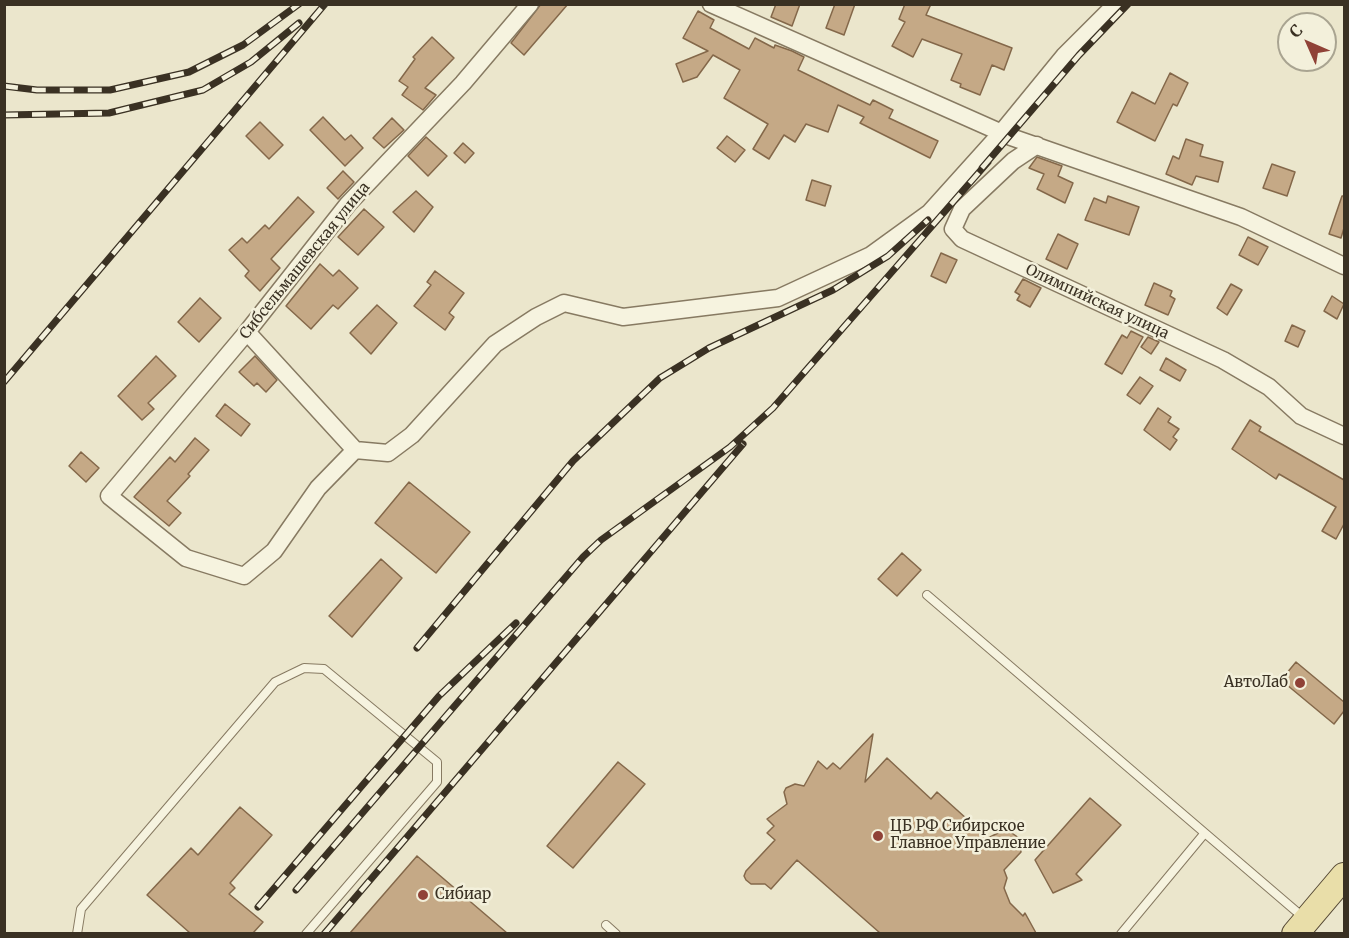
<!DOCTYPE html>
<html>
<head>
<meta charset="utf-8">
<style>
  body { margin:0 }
  #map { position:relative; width:1349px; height:938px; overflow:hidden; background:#ebe6cc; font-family:Merriweather,serif }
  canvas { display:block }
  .frame { position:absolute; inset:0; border:6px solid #3a3123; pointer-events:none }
  .north { position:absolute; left:1277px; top:12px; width:60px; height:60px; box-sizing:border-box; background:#f3f0db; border:2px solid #a9a491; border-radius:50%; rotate:315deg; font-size:16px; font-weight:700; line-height:24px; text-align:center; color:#3a3123 }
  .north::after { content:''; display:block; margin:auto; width:21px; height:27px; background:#904237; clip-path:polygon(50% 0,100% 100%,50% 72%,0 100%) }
</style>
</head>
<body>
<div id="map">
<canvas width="1349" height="938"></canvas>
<div class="frame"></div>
<div class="north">С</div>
</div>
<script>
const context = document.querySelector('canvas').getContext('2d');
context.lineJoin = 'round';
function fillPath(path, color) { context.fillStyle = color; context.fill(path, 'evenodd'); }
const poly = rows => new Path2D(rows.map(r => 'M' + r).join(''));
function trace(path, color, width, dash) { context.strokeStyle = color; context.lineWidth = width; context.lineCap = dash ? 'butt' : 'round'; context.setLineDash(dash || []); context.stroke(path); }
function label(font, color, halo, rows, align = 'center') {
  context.font = font + ' Merriweather,serif'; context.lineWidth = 5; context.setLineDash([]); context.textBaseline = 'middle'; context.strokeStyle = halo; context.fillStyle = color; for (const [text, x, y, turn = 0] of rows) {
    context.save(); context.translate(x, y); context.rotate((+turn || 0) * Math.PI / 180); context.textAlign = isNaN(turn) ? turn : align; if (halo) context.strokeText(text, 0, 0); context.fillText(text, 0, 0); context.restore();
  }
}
const building = poly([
  [541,4,568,4,524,55,511,43,541,4],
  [776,4,800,4,792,26,771,17,776,4],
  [835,4,855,4,844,35,826,28,835,4],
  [905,4,931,4,926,15,1012,48,1004,70,992,65,980,95,960,87,961,84,951,80,962,54,922,39,913,57,892,46,905,22,899,19,905,4],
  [698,11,714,20,710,28,749,49,755,38,774,48,775,45,792,51,804,57,798,70,870,105,873,100,893,110,889,118,938,141,930,158,860,123,864,117,838,105,828,132,806,124,795,142,784,135,769,159,753,149,768,124,724,98,740,70,713,55,697,77,683,82,676,64,708,51,683,38,698,11],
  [432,37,454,58,425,88,436,95,423,110,402,95,408,87,399,81,415,59,413,57,432,37],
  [1170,73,1188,83,1177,106,1173,104,1155,141,1117,122,1132,92,1155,104,1170,73],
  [323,117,345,140,351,135,363,148,345,166,310,130,323,117],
  [392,118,404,130,384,148,373,138,392,118],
  [260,122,283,145,269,159,246,136,260,122],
  [727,136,745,150,735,162,717,148,727,136],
  [426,137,447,156,428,176,408,156,426,137],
  [1186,139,1203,145,1200,156,1223,162,1218,182,1196,176,1192,185,1166,174,1173,156,1179,159,1186,139],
  [463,143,474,153,465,163,454,153,463,143],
  [1037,157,1062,166,1058,176,1073,183,1065,203,1037,189,1044,174,1029,168,1037,157],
  [1272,164,1295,172,1287,196,1263,188,1272,164],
  [343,171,354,182,338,199,327,188,343,171],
  [812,180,831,186,825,206,806,200,812,180],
  [416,191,433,207,414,232,393,212,416,191],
  [1108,196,1139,207,1129,235,1085,220,1094,198,1106,203,1108,196],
  [1342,196,1344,196,1344,228,1341,238,1329,234,1342,196],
  [298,197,314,212,271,259,280,268,260,291,245,276,249,271,229,250,242,238,247,243,265,225,269,229,298,197],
  [364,209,384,227,358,255,338,237,364,209],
  [1058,234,1078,244,1067,269,1046,259,1058,234],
  [1248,237,1268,247,1258,265,1239,255,1248,237],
  [941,253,957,260,946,283,931,276,941,253],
  [320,264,333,276,339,270,358,288,338,309,333,305,311,329,286,306,320,264],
  [435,271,464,293,449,313,454,317,445,330,414,306,431,285,427,282,435,271],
  [1023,279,1041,288,1030,307,1017,300,1020,295,1015,292,1023,279],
  [1154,283,1172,291,1170,296,1175,299,1168,315,1145,305,1154,283],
  [1231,284,1242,290,1227,315,1217,308,1231,284],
  [1332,296,1344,304,1337,319,1324,311,1332,296],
  [200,298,221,318,199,342,178,322,200,298],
  [377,305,397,323,371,354,350,333,377,305],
  [1292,325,1305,331,1298,347,1285,341,1292,325],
  [1131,331,1143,337,1122,374,1105,364,1122,335,1127,338,1131,331],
  [1148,337,1159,342,1151,354,1141,347,1148,337],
  [156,356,176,376,148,403,154,409,142,420,118,396,156,356],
  [255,356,277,380,266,392,257,383,254,386,239,372,255,356],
  [1166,358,1186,370,1180,381,1160,370,1166,358],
  [1140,377,1153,386,1140,404,1127,395,1140,377],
  [225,404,250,424,241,436,216,416,225,404],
  [1158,408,1171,417,1168,422,1179,429,1173,437,1177,440,1170,450,1144,430,1158,408],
  [1250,420,1261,427,1259,431,1344,480,1344,524,1336,539,1322,531,1336,507,1279,474,1276,479,1232,449,1250,420],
  [195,438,209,450,188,474,190,476,167,501,181,513,169,526,134,497,170,457,175,462,195,438],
  [81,452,99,468,86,482,69,466,81,452],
  [409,482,470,532,436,573,375,523,409,482],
  [902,553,921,570,897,596,878,579,902,553],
  [381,559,402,578,352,637,329,616,381,559],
  [1296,662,1344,702,1344,711,1334,724,1281,680,1296,662],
  [873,734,865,782,887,758,931,799,937,792,988,838,1006,829,1019,838,1021,852,1004,870,1007,878,1004,888,1010,903,1023,916,1025,913,1036,933,880,933,797,860,771,889,765,884,751,884,746,880,744,876,746,871,775,840,767,833,774,826,767,819,787,804,784,792,786,788,795,784,804,786,818,761,827,769,833,763,840,769,873,734],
  [618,762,645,784,573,868,547,846,618,762],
  [1090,798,1121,825,1076,874,1082,880,1053,893,1035,860,1090,798],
  [240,807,272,835,230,883,235,888,229,894,263,922,253,933,190,933,147,895,191,848,198,855,240,807],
  [417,856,507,933,350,933,417,856]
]);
fillPath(building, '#c5a986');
trace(building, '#84684a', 1.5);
const lane = poly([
  [927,595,1304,918],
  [606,925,616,934],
  [77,934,81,909,275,682,304,668,324,669,437,762,437,782,306,934],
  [1121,934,1204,834]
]);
const street = poly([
  [530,4,463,83,348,204,247,332,109,496,186,558,244,576,274,551,318,488,355,450,388,453,412,435,495,344,536,317,564,303,623,317,778,298,871,255,929,213,1001,133,1064,56,1116,4],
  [711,4,1011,137,1241,217,1344,266],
  [1037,145,1013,161,962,209,953,229,962,239,1223,360,1269,387,1301,416,1344,436],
  [247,332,355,450]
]);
const primary = poly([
  [1295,934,1344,876]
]);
trace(lane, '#877a62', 10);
trace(street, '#877a62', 19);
trace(primary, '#564935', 28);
trace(lane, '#f6f3df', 8);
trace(street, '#f6f3df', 16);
trace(primary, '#e9dea9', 26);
const rail = poly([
  [4,86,37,90,110,90,189,72,243,45,299,4],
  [4,115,109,113,203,90,251,62,299,23],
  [982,168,1079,55,1128,4],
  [4,382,325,4],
  [417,648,573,461,660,378,709,348,833,290,888,256,928,220],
  [296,890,583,557,601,540,730,447,773,408,988,162],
  [258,907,439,696,516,623],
  [324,934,743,444]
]);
trace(rail, '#3a3123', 7);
trace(rail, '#f3f0db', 4.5, [14]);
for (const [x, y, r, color] of [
  [1300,683,6,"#904237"],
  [878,836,6,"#904237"],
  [423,895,6,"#904237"]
]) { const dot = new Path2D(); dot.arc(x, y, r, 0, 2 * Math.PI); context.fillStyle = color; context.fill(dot); trace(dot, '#f3f0db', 2); }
label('15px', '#3a3123', '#f3f0db', [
  ["Сибсельмашевская улица",305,261,-51],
  ["Олимпийская улица",1097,302,25]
]);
label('15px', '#3a3123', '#f3f0db', [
  ["АвтоЛаб",1288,683,"right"],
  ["ЦБ РФ Сибирское",890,827],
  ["Главное Управление",890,844],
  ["Сибиар",435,895]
], 'left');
</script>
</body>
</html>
